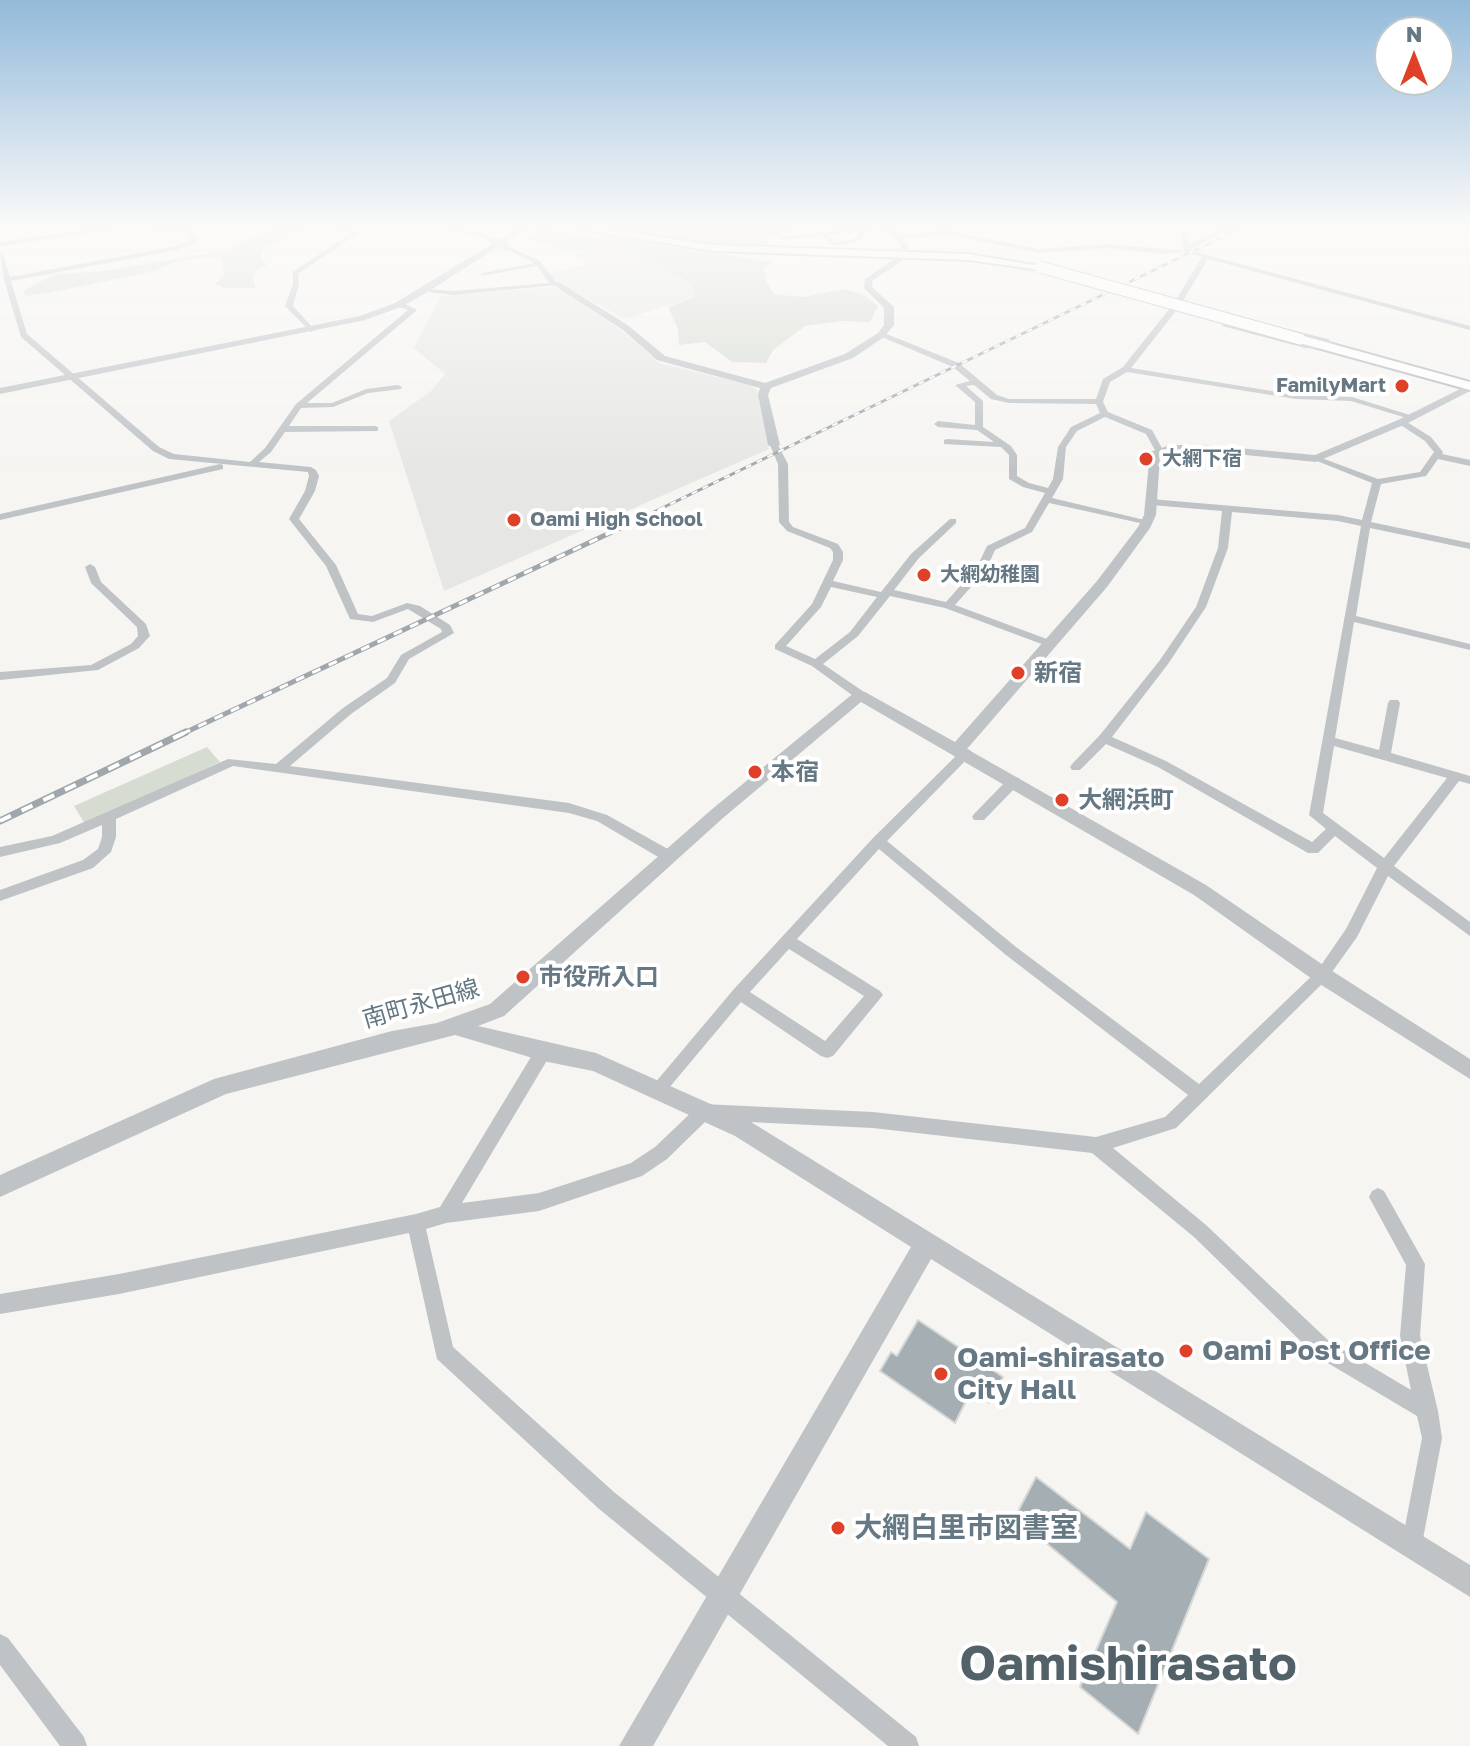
<!DOCTYPE html>
<html>
<head>
<meta charset="utf-8">
<style>
  body { margin:0 }
  #map { position:relative; width:1470px; height:1746px; overflow:hidden; background:#f6f5f2; font-family:"Golos Text",sans-serif }
  canvas { display:block }
  .north { position:absolute; left:1374px; top:16px; width:80px; height:80px; box-sizing:border-box; background:#fff; border:2px solid #c1c9cd; border-radius:50%; rotate:0deg; font-size:22px; font-weight:700; line-height:32px; text-align:center; color:#657883 }
  .north::after { content:''; display:block; margin:auto; width:28px; height:36px; background:#e04027; clip-path:polygon(50% 0,100% 100%,50% 72%,0 100%) }
</style>
</head>
<body>
<div id="map">
<canvas width="1470" height="1746"></canvas>
<div class="north">N</div>
</div>
<script>
const context = document.querySelector('canvas').getContext('2d');
context.lineJoin = 'round';
function fillPath(path, color) { context.fillStyle = color; context.fill(path, 'evenodd'); }
const poly = rows => new Path2D(rows.map(r => 'M' + r).join(''));
function trace(path, color, width, dash) { context.strokeStyle = color; context.lineWidth = width; context.lineCap = dash ? 'butt' : 'round'; context.setLineDash(dash || []); context.stroke(path); }
function label(font, color, halo, rows, align = 'center') {
  context.font = font + ' "Golos Text","Noto Sans JP",sans-serif'; context.lineWidth = 8; context.setLineDash([]); context.textBaseline = 'middle'; context.strokeStyle = halo; context.fillStyle = color; for (const [text, x, y, turn = 0] of rows) {
    context.save(); context.translate(x, y); context.rotate((+turn || 0) * Math.PI / 180); context.textAlign = isNaN(turn) ? turn : align; if (halo) context.strokeText(text, 0, 0); context.fillText(text, 0, 0); context.restore();
  }
}
fillPath(poly([
  [606,246,626,248,691,283,695,297,624,319,552,278,549,273,589,264,576,256,577,254],
  [551,287,560,289,625,333,659,363,750,385,757,390,769,449,444,591,389,421,431,391,445,374,414,348,441,296]
]), '#e6e7e5');
fillPath(poly([
  [274,227,309,227,264,248,261,256,267,266,255,271,253,278,256,288,225,288,215,284,224,275,222,260,211,257,179,261,151,272,53,292,26,296,23,291,55,274,103,271,228,250],
  [606,227,799,227,796,232,767,237,768,244,751,248,646,235,648,242,672,247,773,262,764,269,766,281,774,294,803,297,844,289,864,295,878,306,870,322,841,321,805,326,773,350,766,363,732,362,705,342,679,345,678,329,668,307,695,297,691,283,626,248,606,246,575,252,527,240,540,229,602,237,616,230],
  [207,747,220,762,85,824,74,806]
]), '#d7dcd3');
const building = poly([
  [918,1320,1003,1377,989,1403,971,1391,955,1423,880,1371,891,1352,897,1356,918,1320],
  [1036,1477,1130,1549,1146,1512,1209,1559,1138,1734,1080,1687,1117,1602,1015,1517,1036,1477]
]);
fillPath(building, '#a5afb3');
trace(building, '#d7d7d5', 2);
const primary = poly([
  [569,227,593,227,713,245,969,254,1045,267,1040,270,969,260,713,251,569,227],
  [1300,335,1470,382,1470,390,1296,342,1294,339,1300,335]
]);
trace(primary, '#b2b7ba', 4);
fillPath(poly([
  [106,227,187,227,199,241,177,250,11,281,27,334,159,447,174,454,250,462,265,448,296,404,408,310,396,306,396,302,402,302,417,310,307,403,332,403,366,389,398,385,402,387,401,389,368,393,333,407,301,408,289,426,375,426,378,427,378,431,285,432,271,452,259,462,311,467,316,470,319,476,315,491,299,519,336,565,358,614,372,616,407,603,420,606,450,625,454,633,409,659,395,683,351,714,290,766,569,803,607,815,675,853,677,857,675,861,665,861,597,821,569,813,233,766,116,819,116,837,111,852,93,868,0,901,0,890,83,860,98,849,102,837,102,825,60,843,0,857,0,847,52,836,228,759,276,764,343,708,387,678,401,655,442,632,441,629,408,609,373,622,350,619,326,566,289,519,305,491,309,476,308,472,169,459,153,451,21,337,4,280,0,252,3,254,10,277,176,246,192,240,185,231,119,229,0,246,0,242,106,227],
  [324,227,338,227,360,232,298,274,299,284,293,306,315,330,311,332,285,306,293,284,293,272,351,233,324,227],
  [436,227,448,227,484,234,496,241,493,243,482,237,436,227],
  [886,227,865,231,861,240,845,245,833,245,821,236,782,240,779,238,860,227,886,227],
  [858,232,856,238,845,241,836,242,828,235,858,232],
  [935,227,943,227,952,233,947,234,935,227],
  [1181,227,1187,227,1189,244,1226,227,1234,227,1189,250,1470,326,1470,330,1208,259,1180,306,1131,368,1296,395,1352,397,1413,416,1413,420,1351,401,1296,399,1127,372,1110,382,1103,402,1108,412,1152,430,1163,450,1156,452,1146,434,1105,417,1077,431,1066,447,1063,479,1052,498,1149,521,1149,525,1049,503,1032,532,995,550,986,570,955,605,1055,642,1055,646,1047,646,945,608,890,596,858,636,823,664,864,692,864,698,856,698,812,666,775,649,775,645,812,604,833,560,833,552,830,548,787,531,779,522,778,464,770,445,771,443,777,443,788,464,789,522,793,527,838,544,843,552,843,560,833,581,881,592,911,554,950,519,956,519,956,523,919,558,894,590,946,602,977,567,987,546,1025,528,1045,493,1023,487,1009,479,1009,455,1001,447,944,444,944,440,947,439,994,442,977,430,938,427,934,424,938,421,975,425,975,402,955,385,970,381,953,367,877,335,884,333,959,363,997,395,1009,399,1096,399,1103,379,1123,367,1174,303,1202,257,1184,252,1181,227],
  [974,385,991,399,1009,403,1096,404,1100,413,1071,427,1058,447,1053,479,1048,488,1029,483,1017,476,1017,455,1011,446,983,427,983,401,966,386,974,385],
  [831,587,877,597,850,632,815,659,786,646,821,607,831,587],
  [506,245,540,261,558,285,453,295,420,291,423,289,453,291,549,283,537,266,480,276,482,273,535,263,504,248,506,245],
  [1225,322,1305,344,1326,345,1284,333,1283,331,1287,329,1328,339,1338,348,1334,350,1305,348,1222,326,1222,322,1225,322],
  [1402,419,1431,437,1443,452,1442,454,1470,460,1470,466,1438,459,1426,476,1381,484,1371,522,1470,543,1470,549,1370,528,1356,616,1470,644,1470,650,1354,622,1335,738,1379,750,1388,703,1390,700,1398,700,1400,703,1391,753,1470,776,1470,784,1459,781,1394,866,1470,922,1470,936,1388,876,1357,937,1327,979,1176,1128,1113,1148,1206,1225,1330,1342,1411,1390,1400,1336,1406,1265,1369,1197,1372,1191,1378,1188,1384,1191,1425,1264,1420,1336,1438,1411,1442,1438,1420,1555,1412,1558,1404,1555,1401,1547,1422,1438,1417,1416,1316,1356,1194,1237,1092,1153,873,1128,707,1120,667,1159,642,1176,539,1211,446,1223,426,1229,453,1347,614,1492,916,1737,919,1746,888,1746,598,1508,437,1359,409,1233,119,1294,0,1314,0,1294,119,1274,416,1214,440,1207,537,1047,543,1045,549,1047,551,1052,549,1057,462,1203,539,1193,631,1163,655,1147,697,1107,703,1104,873,1112,1096,1137,1165,1117,1188,1095,1006,955,879,849,797,939,880,991,883,995,833,1056,827,1058,821,1056,741,1002,663,1095,657,1097,651,1095,649,1090,734,989,873,838,962,750,966,749,970,750,972,753,970,756,887,841,1016,947,1199,1084,1317,971,1346,929,1377,868,1335,836,1318,853,1308,853,1158,767,1106,744,1080,770,1072,770,1070,767,1072,764,1100,735,1160,660,1196,607,1218,548,1222,511,1151,505,1146,502,1151,499,1338,515,1362,520,1372,483,1312,459,1319,457,1378,479,1420,472,1434,452,1425,441,1399,424,1398,422,1402,419],
  [1232,512,1338,521,1361,526,1309,815,1326,829,1312,842,1166,761,1112,737,1168,664,1206,607,1228,548,1232,512],
  [1334,746,1447,778,1384,858,1323,813,1334,746],
  [789,949,864,996,825,1041,750,992,789,949],
  [220,464,223,465,223,469,0,520,0,514,220,464],
  [90,564,95,567,101,582,146,624,150,636,148,638,139,648,98,670,0,680,0,672,91,665,131,644,138,636,137,627,91,583,85,567,90,564],
  [1014,777,1019,778,1020,781,1019,784,984,820,974,820,972,817,974,814,1009,778,1014,777],
  [0,1634,8,1638,84,1737,87,1746,60,1746,0,1665,0,1634]
]), '#bfc3c6');
fillPath(poly([
  [520,227,529,227,426,293,401,307,365,320,0,394,0,388,360,316,395,303,520,227],
  [879,227,888,227,901,234,949,231,1039,249,1108,244,1190,251,1164,254,1108,248,1039,253,949,235,904,239,909,247,902,261,873,280,872,287,894,307,894,325,884,337,853,358,771,388,768,395,780,445,774,448,768,445,758,395,760,388,657,360,623,330,552,284,559,282,629,326,665,356,765,383,845,354,878,333,884,325,884,308,864,288,865,279,896,258,901,247,896,239,879,227],
  [1470,384,1470,391,1406,424,1316,462,1205,451,1171,451,1160,456,1156,515,1150,528,1107,587,967,749,1206,885,1329,969,1470,1059,1470,1079,1315,981,1194,895,861,702,723,818,504,1016,478,1026,596,1053,751,1122,1470,1565,1470,1597,931,1259,653,1746,619,1746,911,1247,735,1136,593,1071,543,1061,455,1035,226,1094,0,1197,0,1175,214,1079,392,1031,437,1023,490,1004,711,810,855,692,865,692,955,742,1097,581,1138,527,1144,515,1150,452,1170,445,1205,445,1315,455,1398,420,1470,384]
]), '#bfc3c6');
fillPath(primary, '#fff');
const railFar2 = poly([
  [627,525,1243,227]
]);
const railFar1 = poly([
  [182,734,631,523]
]);
const rail = poly([
  [0,821,186,732]
]);
trace(railFar2, '#a0a7ac', 3);
trace(railFar1, '#a0a7ac', 5);
trace(rail, '#a0a7ac', 7);
trace(railFar2, '#fff', 2, [6]);
trace(railFar1, '#fff', 3, [9]);
trace(rail, '#fff', 4, [12]);
const primaryBridge = poly([
  [1040,267,1300,339]
]);
trace(primaryBridge, '#b2b7ba', 13, []);
trace(poly([
  [493,241,506,247]
]), '#bfc3c6', 7);
trace(primaryBridge, '#fff', 11);
const sky = context.createLinearGradient(0, 0, 0, 471);
sky.addColorStop(0, '#93bada');
sky.addColorStop(0.48, '#fbfaf9');
sky.addColorStop(1, '#fbfaf900');
context.fillStyle = sky;
context.fillRect(0, 0, 1470, 471);
for (const [x, y, r, color] of [
  [1402,386,8,"#e04027"],
  [1146,459,8,"#e04027"],
  [514,520,8,"#e04027"],
  [924,575,8,"#e04027"],
  [1018,673,8,"#e04027"],
  [755,772,8,"#e04027"],
  [1062,800,8,"#e04027"],
  [523,977,8,"#e04027"],
  [1186,1351,8,"#e04027"],
  [941,1374,8,"#e04027"],
  [838,1528,8,"#e04027"]
]) { const dot = new Path2D(); dot.arc(x, y, r, 0, 2 * Math.PI); context.fillStyle = color; context.fill(dot); trace(dot, '#fff', 3); }
label('bold 20px', '#657883', '#fff', [
  ["FamilyMart",1386,386,"right"],
  ["大網下宿",1162,459],
  ["Oami High School",530,520],
  ["大網幼稚園",940,575]
], 'left');
label('bold 24px', '#657883', '#fff', [
  ["新宿",1034,673],
  ["本宿",771,772],
  ["大網浜町",1078,800],
  ["市役所入口",539,977]
], 'left');
label('24px', '#657883', '#fff', [
  ["南町永田線",421,1004,-16]
]);
label('bold 28px', '#657883', '#fff', [
  ["Oami Post Office",1202,1351],
  ["Oami-shirasato",957,1358],
  ["City Hall",957,1390],
  ["大網白里市図書室",854,1528]
], 'left');
label('bold 48px', '#536168', '#fff', [
  ["Oamishirasato",1128,1665]
]);
</script>
</body>
</html>
